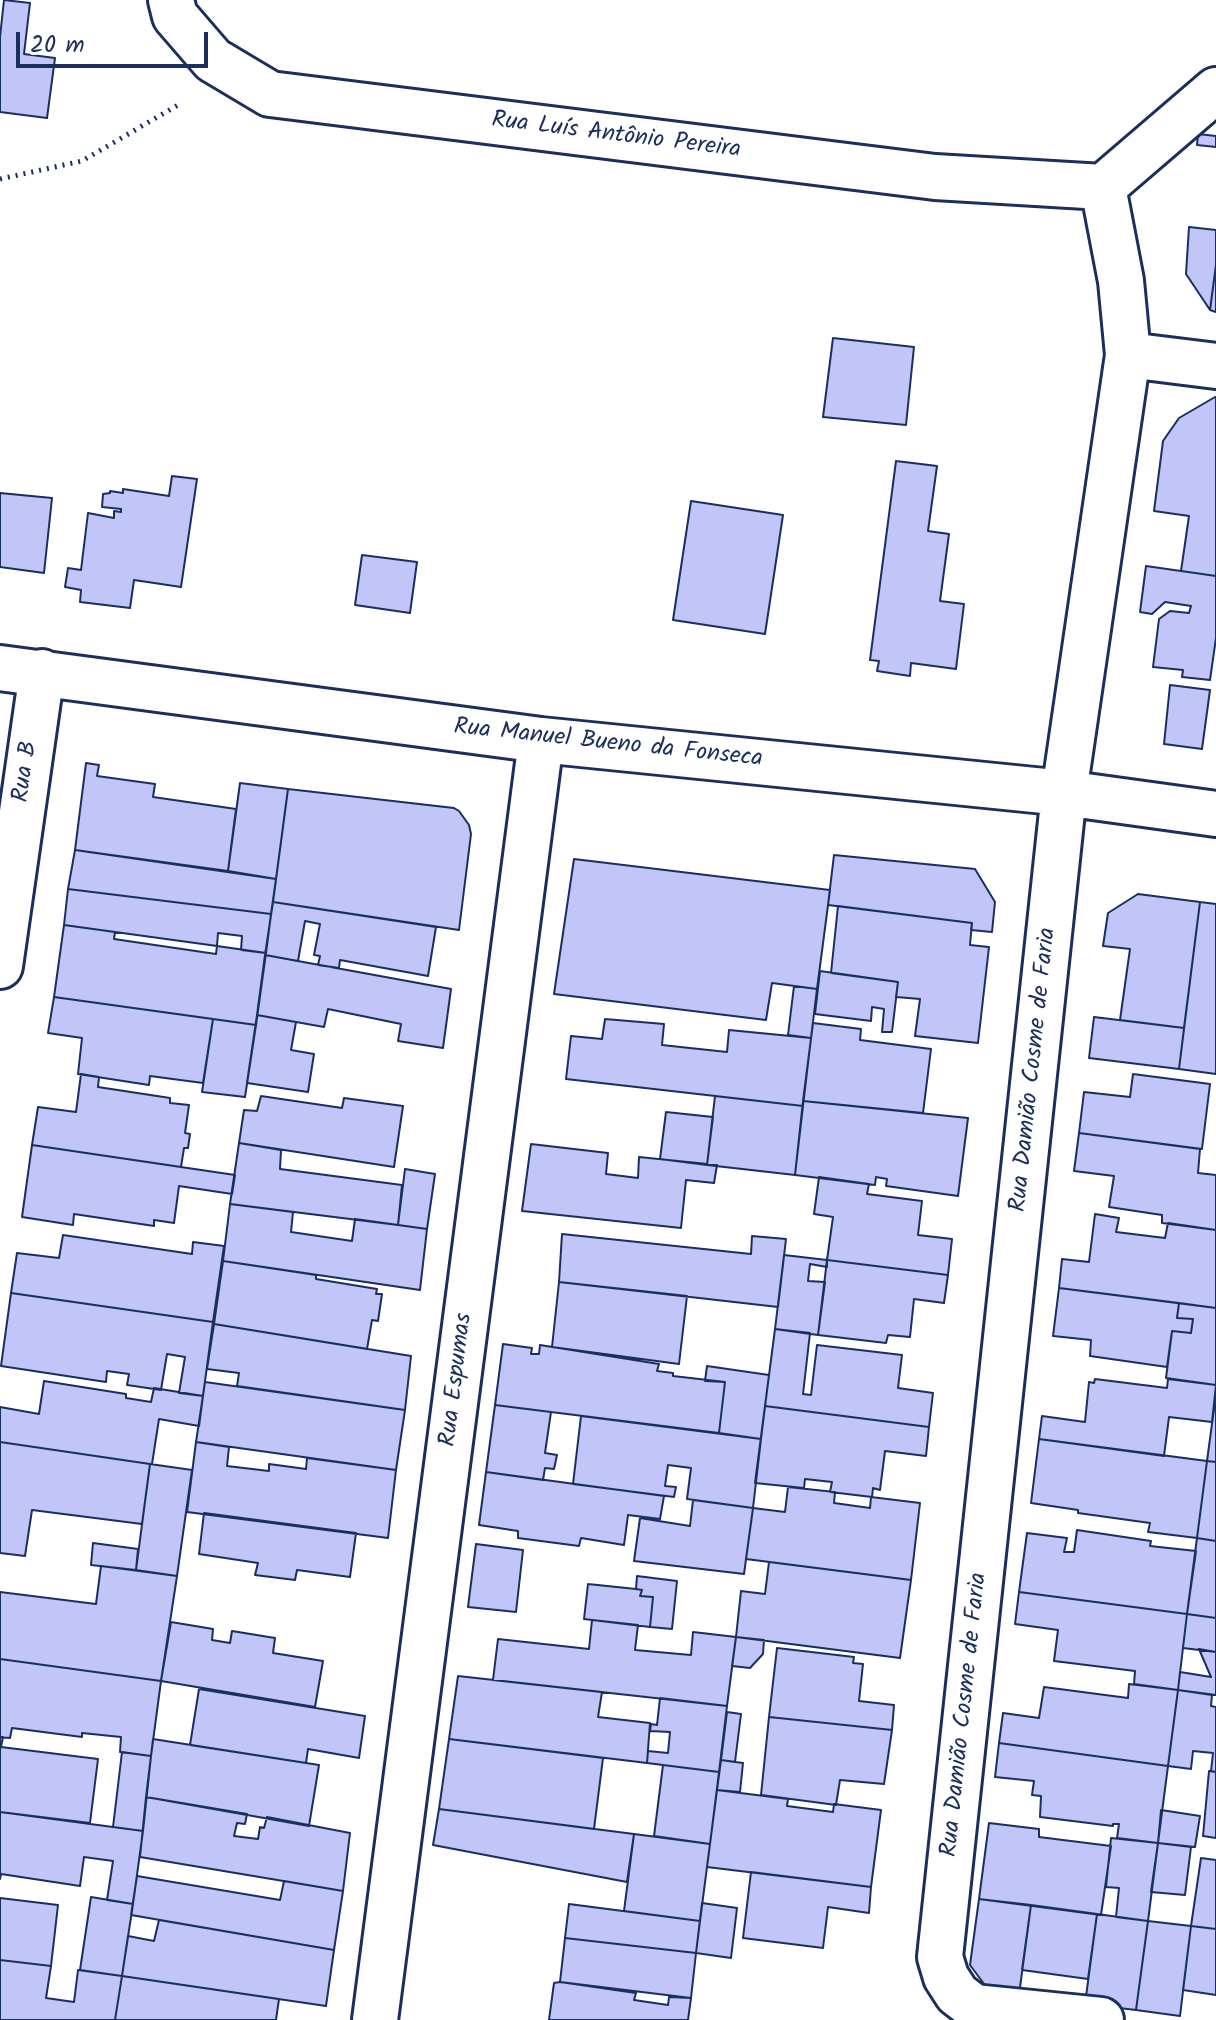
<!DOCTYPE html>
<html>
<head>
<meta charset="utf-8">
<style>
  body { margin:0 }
  #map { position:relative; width:1216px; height:2020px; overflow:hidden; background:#fff; font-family:Kalam,sans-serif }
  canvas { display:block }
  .scale { position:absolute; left:16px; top:32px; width:192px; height:36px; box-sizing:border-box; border:4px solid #1b2f5e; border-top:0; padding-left:10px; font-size:24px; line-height:28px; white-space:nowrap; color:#1b2f5e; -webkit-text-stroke:6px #fff; paint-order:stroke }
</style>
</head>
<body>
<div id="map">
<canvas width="1216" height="2020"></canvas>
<div class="scale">20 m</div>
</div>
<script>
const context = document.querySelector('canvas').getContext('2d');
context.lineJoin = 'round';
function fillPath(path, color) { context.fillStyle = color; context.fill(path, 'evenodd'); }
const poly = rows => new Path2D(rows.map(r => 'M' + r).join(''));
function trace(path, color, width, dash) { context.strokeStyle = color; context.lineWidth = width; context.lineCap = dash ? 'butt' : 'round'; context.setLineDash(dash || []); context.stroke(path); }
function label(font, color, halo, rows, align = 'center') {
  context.font = font + ' Kalam,sans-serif'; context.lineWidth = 8; context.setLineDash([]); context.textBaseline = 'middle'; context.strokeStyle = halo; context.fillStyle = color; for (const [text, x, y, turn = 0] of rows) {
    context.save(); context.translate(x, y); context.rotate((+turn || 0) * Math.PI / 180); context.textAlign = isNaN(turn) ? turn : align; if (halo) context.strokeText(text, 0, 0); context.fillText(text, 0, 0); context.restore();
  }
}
const building = poly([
  [4,0,30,3,24,54,55,58,47,118,0,112,0,37,4,0],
  [1198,134,1216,136,1216,147,1197,145,1198,134],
  [1189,227,1216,230,1216,265,1210,310,1186,274,1189,227],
  [1216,265,1216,312,1210,310,1216,265],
  [833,338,914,347,906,425,823,417,833,338],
  [1215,397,1216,398,1216,576,1181,571,1189,516,1154,511,1163,441,1179,418,1215,397],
  [896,461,937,466,928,531,949,534,940,601,964,604,956,669,911,663,910,676,877,671,879,661,870,660,896,461],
  [172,476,197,479,181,587,134,580,130,608,80,602,81,590,65,587,68,568,81,570,88,513,114,518,114,511,121,512,121,509,102,507,103,494,110,493,110,491,123,493,123,489,169,496,172,476],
  [0,493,52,498,44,573,0,567,0,493],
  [691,501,783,515,765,634,673,620,691,501],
  [362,555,417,562,410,613,355,605,362,555],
  [1146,566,1216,576,1216,638,1210,680,1182,677,1183,670,1153,667,1159,619,1170,611,1189,613,1191,606,1165,602,1152,614,1140,612,1146,566],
  [1170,685,1210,690,1202,749,1164,744,1170,685],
  [86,763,99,765,97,776,155,784,153,797,236,809,228,871,75,850,86,763],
  [240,783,288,789,276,879,228,871,240,783],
  [288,789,454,808,459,811,469,825,471,834,459,930,273,902,288,789],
  [75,850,276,879,271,914,68,889,75,850],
  [834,855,975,869,995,902,992,932,971,930,972,923,828,905,834,855],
  [574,859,830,890,817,989,772,983,766,1020,554,994,574,859],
  [68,889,271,914,266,953,241,950,242,936,218,933,217,946,64,925,68,889],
  [1138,894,1200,902,1184,1028,1120,1020,1130,949,1103,946,1108,913,1138,894],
  [273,902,436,927,428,976,340,960,339,968,318,965,320,956,314,955,320,924,305,921,298,961,265,955,273,902],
  [1200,902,1216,904,1216,1074,1179,1069,1200,902],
  [838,906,972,923,970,945,989,947,978,1043,915,1036,920,999,896,997,898,982,831,973,838,906],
  [64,925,115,932,114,939,216,954,217,946,266,953,256,1025,54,997,64,925],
  [265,955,451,989,443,1048,398,1041,401,1024,328,1009,324,1027,257,1015,265,955],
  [820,971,898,982,892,1032,882,1032,884,1009,872,1007,871,1021,815,1014,820,971],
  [794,986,817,989,811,1038,788,1035,794,986],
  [54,997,213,1019,203,1083,150,1076,149,1085,78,1074,82,1038,48,1033,54,997],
  [257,1015,296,1022,291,1050,314,1054,308,1092,247,1083,257,1015],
  [1094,1017,1184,1028,1179,1069,1089,1058,1094,1017],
  [213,1019,256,1025,245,1097,202,1092,213,1019],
  [605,1019,664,1024,662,1045,727,1052,729,1030,811,1038,803,1106,566,1079,571,1036,602,1039,605,1019],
  [813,1023,861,1029,860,1040,931,1049,923,1113,803,1101,813,1023],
  [81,1074,99,1077,98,1087,170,1098,170,1103,189,1105,185,1133,190,1134,188,1148,184,1148,181,1167,32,1145,38,1107,76,1112,81,1074],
  [1133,1074,1210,1084,1202,1149,1079,1133,1084,1092,1130,1097,1133,1074],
  [261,1096,342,1108,344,1098,403,1106,394,1167,239,1143,244,1110,257,1111,261,1096],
  [715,1096,803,1106,795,1175,707,1165,715,1096],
  [803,1101,968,1118,958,1196,886,1186,887,1179,876,1177,875,1185,795,1175,803,1101],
  [666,1112,713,1117,707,1165,660,1159,666,1112],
  [1079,1133,1200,1149,1198,1173,1216,1175,1216,1230,1162,1223,1162,1215,1109,1207,1114,1176,1074,1171,1079,1133],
  [239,1143,281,1150,280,1169,402,1185,398,1225,230,1204,239,1143],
  [531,1144,608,1153,606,1174,638,1178,639,1157,717,1165,714,1183,686,1180,681,1228,522,1211,531,1144],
  [32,1145,235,1175,232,1194,179,1186,174,1223,154,1220,154,1226,74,1214,73,1225,22,1217,32,1145],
  [405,1169,435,1174,427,1229,398,1225,405,1169],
  [819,1177,869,1184,867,1194,922,1201,918,1235,952,1239,948,1275,827,1260,833,1217,814,1214,819,1177],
  [230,1204,293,1212,291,1232,352,1241,355,1219,427,1229,420,1290,223,1261,230,1204],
  [1095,1214,1119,1218,1116,1232,1165,1238,1168,1223,1216,1230,1216,1308,1059,1288,1062,1259,1089,1262,1095,1214],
  [562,1234,751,1254,752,1236,786,1239,778,1307,559,1282,562,1234],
  [63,1235,192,1254,193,1242,224,1246,213,1322,11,1293,17,1253,59,1258,63,1235],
  [784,1255,827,1260,827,1267,810,1264,808,1281,825,1282,818,1335,775,1329,784,1255],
  [827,1260,948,1275,944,1303,914,1299,910,1337,888,1335,886,1343,818,1335,827,1260],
  [223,1261,316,1275,316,1279,377,1289,376,1294,382,1294,378,1321,372,1320,367,1349,214,1324,223,1261],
  [559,1282,687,1296,679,1364,552,1347,559,1282],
  [1059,1288,1179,1303,1177,1318,1193,1319,1191,1333,1172,1331,1167,1367,1090,1356,1091,1340,1053,1336,1059,1288],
  [11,1293,213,1322,203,1396,179,1393,185,1357,167,1354,161,1390,127,1385,129,1374,107,1371,106,1382,1,1366,11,1293],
  [1179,1303,1216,1308,1216,1385,1166,1378,1172,1331,1191,1333,1193,1319,1177,1318,1179,1303],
  [214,1324,411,1356,405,1410,237,1386,239,1373,207,1369,214,1324],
  [775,1329,810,1333,803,1394,811,1395,817,1345,902,1355,898,1388,933,1393,929,1427,765,1406,775,1329],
  [503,1344,532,1348,531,1354,539,1354,540,1345,659,1364,657,1371,673,1373,673,1376,725,1382,719,1433,495,1405,503,1344],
  [707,1366,769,1375,761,1439,719,1433,725,1382,705,1381,707,1366],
  [1095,1379,1167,1388,1168,1379,1216,1385,1212,1422,1169,1417,1164,1456,1039,1439,1042,1416,1085,1422,1089,1382,1094,1383,1095,1379],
  [44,1381,126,1394,126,1398,151,1402,154,1388,203,1396,199,1426,159,1419,152,1464,150,1464,0,1442,0,1407,39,1414,44,1381],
  [205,1382,405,1410,396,1470,196,1442,205,1382],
  [1216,1394,1216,1462,1207,1461,1216,1394],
  [495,1405,551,1412,545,1453,557,1455,554,1469,545,1468,543,1480,486,1472,495,1405],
  [765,1406,929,1427,926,1456,885,1451,880,1490,873,1488,872,1497,830,1492,832,1482,805,1479,804,1488,755,1483,765,1406],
  [581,1416,761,1439,753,1508,687,1499,691,1468,668,1465,665,1486,676,1487,674,1497,573,1484,581,1416],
  [1039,1439,1207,1461,1197,1538,1148,1532,1150,1523,1078,1513,1078,1510,1031,1503,1039,1439],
  [0,1442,150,1464,142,1524,32,1510,25,1556,0,1553,0,1442],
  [196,1442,229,1447,227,1466,269,1471,269,1464,306,1469,307,1458,396,1470,388,1538,187,1512,196,1442],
  [1207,1461,1216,1462,1216,1541,1197,1538,1207,1461],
  [150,1464,192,1470,177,1576,136,1570,150,1464],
  [486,1472,664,1496,660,1519,628,1515,624,1545,581,1538,579,1546,518,1538,518,1531,479,1525,486,1472],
  [788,1487,835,1492,834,1503,870,1508,871,1497,920,1503,911,1580,746,1559,753,1508,785,1512,788,1487],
  [693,1500,753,1508,744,1574,634,1561,640,1518,690,1526,693,1500],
  [204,1513,356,1533,350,1577,297,1570,295,1580,255,1575,258,1563,199,1554,204,1513],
  [1077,1530,1151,1541,1150,1546,1196,1551,1187,1614,1019,1592,1027,1533,1067,1538,1064,1552,1074,1552,1077,1530],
  [1197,1538,1216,1541,1216,1618,1187,1614,1197,1538],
  [93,1543,138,1549,136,1570,91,1565,93,1543],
  [476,1544,523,1550,516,1612,468,1607,476,1544],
  [769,1562,911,1580,900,1658,736,1637,741,1591,765,1594,769,1562],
  [101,1566,177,1576,161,1681,0,1659,0,1592,96,1604,101,1566],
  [637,1576,677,1581,672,1629,650,1627,653,1597,640,1596,642,1590,636,1589,637,1576],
  [588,1584,636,1589,642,1590,640,1596,653,1597,650,1627,584,1619,588,1584],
  [1019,1592,1187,1614,1178,1690,1134,1684,1135,1671,1054,1661,1058,1630,1015,1624,1019,1592],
  [1187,1614,1216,1618,1216,1652,1183,1648,1187,1614],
  [592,1620,638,1625,635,1650,691,1655,693,1632,736,1637,727,1706,493,1680,498,1639,589,1649,592,1620],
  [171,1622,213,1629,212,1640,230,1643,232,1631,275,1638,273,1653,323,1661,315,1707,161,1681,171,1622],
  [736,1637,764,1640,763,1654,750,1668,732,1666,736,1637],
  [777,1648,854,1657,853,1663,863,1664,859,1701,894,1705,892,1730,769,1717,777,1648],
  [1199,1649,1216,1652,1216,1695,1178,1690,1180,1672,1211,1677,1199,1649],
  [0,1659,161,1681,151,1756,120,1752,121,1737,82,1733,82,1737,12,1728,10,1738,0,1737,0,1659],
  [458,1676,602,1692,598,1717,650,1723,647,1763,449,1739,458,1676],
  [1129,1684,1178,1690,1168,1766,999,1743,1003,1713,1039,1718,1044,1687,1128,1698,1129,1684],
  [199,1689,365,1716,359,1758,308,1749,306,1763,190,1745,199,1689],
  [1178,1690,1212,1695,1211,1706,1216,1707,1216,1772,1211,1771,1213,1753,1193,1751,1191,1769,1168,1766,1178,1690],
  [660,1698,727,1706,719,1772,647,1763,648,1751,668,1753,670,1732,650,1731,651,1724,657,1725,660,1698],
  [727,1712,741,1714,735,1762,721,1760,727,1712],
  [769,1717,892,1730,884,1784,840,1780,836,1805,761,1795,769,1717],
  [0,1737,3,1737,1,1747,98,1759,90,1823,0,1812,0,1737],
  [153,1739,319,1765,309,1826,146,1797,153,1739],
  [449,1739,603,1758,594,1829,439,1809,449,1739],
  [999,1743,1168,1766,1158,1843,1117,1838,1119,1824,1113,1824,1113,1826,1040,1817,1041,1796,1032,1795,1034,1781,995,1777,999,1743],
  [122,1752,151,1756,143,1831,113,1827,122,1752],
  [721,1760,743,1763,740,1792,717,1790,721,1760],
  [663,1765,719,1772,710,1844,654,1836,663,1765],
  [1209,1771,1216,1772,1216,1838,1203,1836,1209,1771],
  [717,1790,788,1799,787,1806,833,1812,834,1804,881,1810,871,1887,707,1867,717,1790],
  [146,1797,247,1814,245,1824,237,1823,234,1836,258,1839,260,1827,264,1828,267,1817,350,1833,343,1891,140,1857,146,1797],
  [439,1809,634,1834,627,1882,433,1845,439,1809],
  [1161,1810,1200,1816,1195,1847,1158,1843,1161,1810],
  [0,1812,143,1831,133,1904,107,1900,113,1861,84,1857,80,1886,1,1874,0,1879,0,1812],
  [989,1823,1039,1829,1039,1837,1111,1846,1101,1915,979,1899,989,1823],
  [634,1834,710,1844,700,1921,624,1911,634,1834],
  [1111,1838,1158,1843,1148,1921,1116,1917,1119,1888,1106,1887,1111,1838],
  [1158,1843,1191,1847,1185,1895,1151,1892,1158,1843],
  [1201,1858,1216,1860,1216,1929,1191,1926,1201,1858],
  [751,1872,871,1887,869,1913,828,1907,823,1948,743,1938,751,1872],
  [137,1876,280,1900,284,1881,343,1891,334,1950,131,1915,137,1876],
  [91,1897,133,1904,122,1976,80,1970,91,1897],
  [0,1898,58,1905,51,1966,0,1960,0,1898],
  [979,1899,1031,1905,1019,1995,990,1992,970,1965,979,1899],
  [702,1903,737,1908,731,1958,696,1953,702,1903],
  [569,1904,700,1921,696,1953,565,1938,569,1904],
  [1031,1905,1097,1914,1088,1979,1022,1970,1031,1905],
  [1097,1914,1148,1921,1136,2010,1085,2004,1097,1914],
  [159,1920,334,1950,326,2006,122,1976,128,1936,154,1941,159,1920],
  [1148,1921,1191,1926,1180,2016,1136,2010,1148,1921],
  [1191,1926,1216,1929,1216,1995,1183,1990,1191,1926],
  [565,1938,696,1953,691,1998,560,1982,565,1938],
  [0,1960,51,1966,46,1998,74,2002,78,1970,122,1976,115,2020,0,2020,0,1960],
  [122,1976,279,1999,276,2020,115,2020,122,1976],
  [560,1982,636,1993,634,2000,668,2005,669,1997,691,1998,688,2020,549,2020,554,1983,560,1982]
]);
fillPath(building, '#c1c5f7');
trace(building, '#1b2f5e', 2);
const minor = poly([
  [171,0,175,16,213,60,270,94,935,177,1103,187],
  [1103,187,1216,90],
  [1128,355,1216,366],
  [0,668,541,740,1064,793,1216,814],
  [0,966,42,672],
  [375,2020,541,740],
  [1101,2020,974,2007,957,1994,946,1977,940,1957,1064,793,1128,355,1121,281,1103,187]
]);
trace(minor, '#1b2f5e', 50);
trace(poly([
  [0,179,82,161,178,105]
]), '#1b2f5e', 5, [2, 6]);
trace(minor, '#fff', 44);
label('24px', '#1b2f5e', '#fff', [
  ["Rua Luís Antônio Pereira",616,137,7],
  ["Rua Manuel Bueno da Fonseca",608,745,6],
  ["Rua B",27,772,-82],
  ["Rua Damião Cosme de Faria",1035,1070,-84],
  ["Rua Espumas",458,1380,-83],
  ["Rua Damião Cosme de Faria",966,1715,-84]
]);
</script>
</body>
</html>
